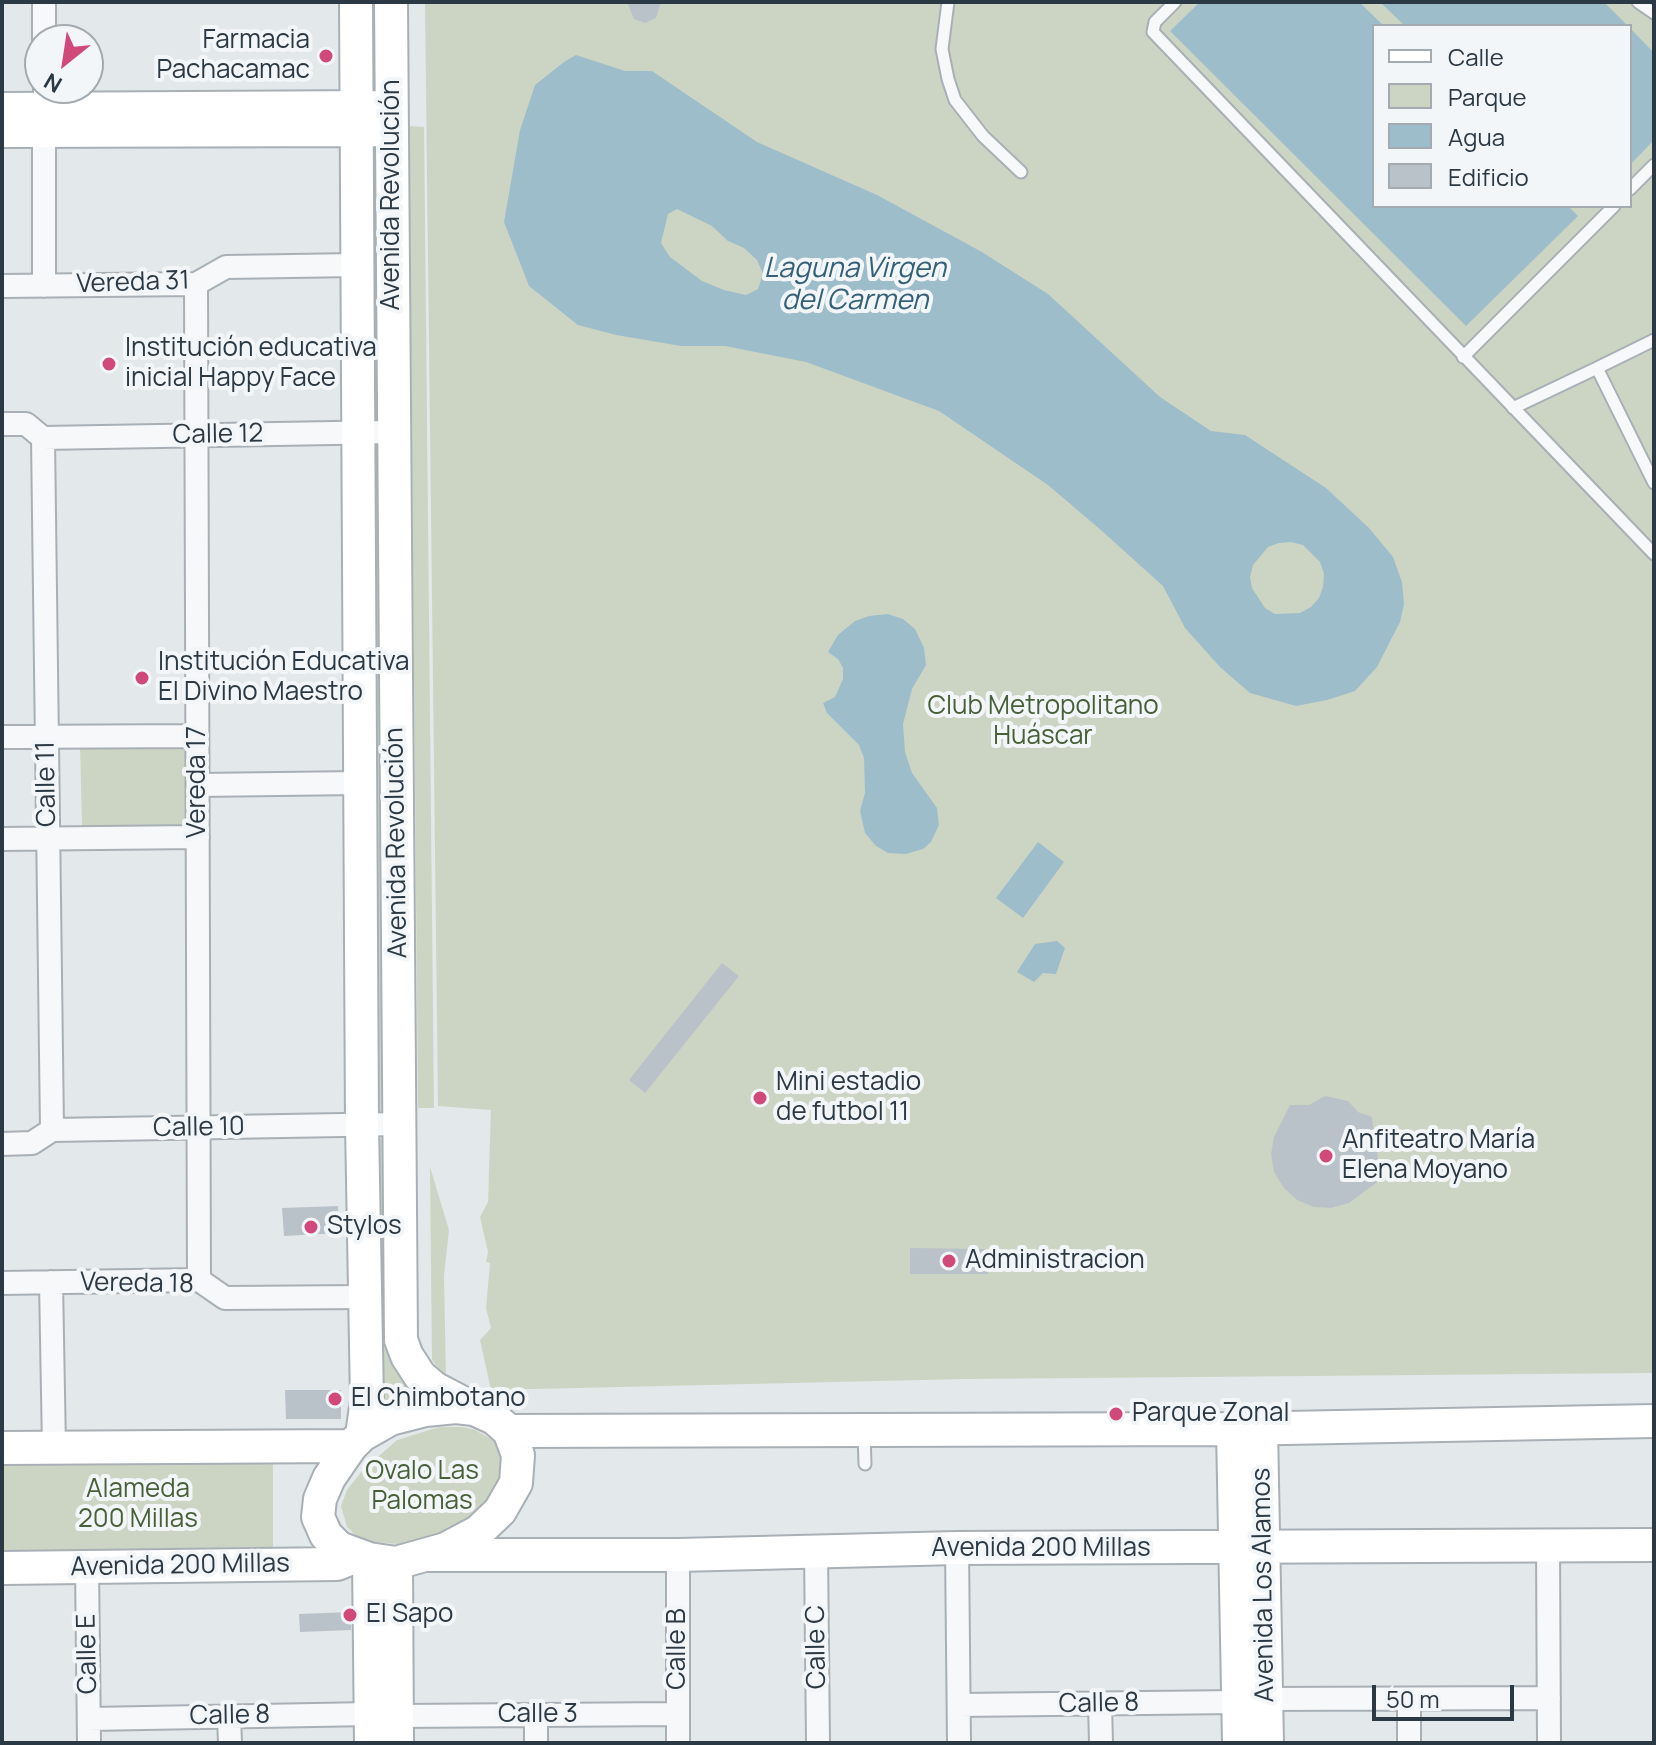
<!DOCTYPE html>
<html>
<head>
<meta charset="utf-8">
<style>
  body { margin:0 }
  #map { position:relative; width:1656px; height:1745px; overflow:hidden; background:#e3e8eb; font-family:Manrope,sans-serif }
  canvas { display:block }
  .frame { position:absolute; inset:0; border:4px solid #2b3944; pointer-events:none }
  .legend { position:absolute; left:1372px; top:24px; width:260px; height:184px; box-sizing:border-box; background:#f3f6f8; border:2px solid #a3aab0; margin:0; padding:10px 14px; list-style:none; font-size:24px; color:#2b3944 }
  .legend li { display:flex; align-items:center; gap:16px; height:40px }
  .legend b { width:40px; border:2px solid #a3aab0 }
  .north { position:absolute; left:24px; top:24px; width:80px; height:80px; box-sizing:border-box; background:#f3f6f8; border:2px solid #a3aab0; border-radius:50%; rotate:210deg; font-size:22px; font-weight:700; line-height:32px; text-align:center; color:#2b3944 }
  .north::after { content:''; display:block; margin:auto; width:28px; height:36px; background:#d04979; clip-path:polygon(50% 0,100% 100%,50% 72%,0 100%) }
  .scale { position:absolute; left:1372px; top:1685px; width:142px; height:36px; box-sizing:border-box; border:4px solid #2b3944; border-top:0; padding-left:10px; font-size:24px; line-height:28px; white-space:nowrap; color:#2b3944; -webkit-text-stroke:6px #f3f6f8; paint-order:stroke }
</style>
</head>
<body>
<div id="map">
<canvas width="1656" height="1745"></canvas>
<div class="frame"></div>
<ul class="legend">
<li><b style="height:10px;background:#fff"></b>Calle</li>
<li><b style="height:22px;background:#ccd5c4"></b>Parque</li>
<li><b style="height:22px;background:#9ebdcb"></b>Agua</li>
<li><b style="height:22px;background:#bac2c9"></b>Edificio</li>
</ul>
<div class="north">N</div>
<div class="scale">50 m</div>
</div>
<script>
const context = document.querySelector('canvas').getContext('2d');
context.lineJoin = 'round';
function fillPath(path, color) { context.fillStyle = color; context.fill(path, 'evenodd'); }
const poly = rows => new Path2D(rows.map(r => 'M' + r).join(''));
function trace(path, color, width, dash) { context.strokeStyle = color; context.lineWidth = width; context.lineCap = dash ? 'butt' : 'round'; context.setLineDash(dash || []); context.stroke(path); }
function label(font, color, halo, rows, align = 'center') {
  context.font = font + ' Manrope,sans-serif'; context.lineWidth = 8; context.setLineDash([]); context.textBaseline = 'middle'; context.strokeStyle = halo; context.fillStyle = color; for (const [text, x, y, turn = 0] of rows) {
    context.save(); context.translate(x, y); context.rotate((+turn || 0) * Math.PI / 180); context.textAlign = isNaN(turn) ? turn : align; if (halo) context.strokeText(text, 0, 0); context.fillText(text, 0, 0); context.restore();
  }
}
fillPath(poly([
  [425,2,1654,2,1654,1373,965,1379,491,1390,480,1340,491,1328,486,1308,490,1263,486,1262,488,1252,480,1217,488,1202,491,1110,438,1106],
  [1374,26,1630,26,1630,206,1374,206],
  [409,126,424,127,434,1108,418,1108],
  [368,144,383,144,387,424,372,424],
  [371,443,386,444,392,1111,376,1111],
  [188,743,190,825,82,826,80,744],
  [375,1138,392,1139,424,1398,382,1418],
  [430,1167,449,1230,444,1276,446,1378,432,1360],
  [439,1427,463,1427,475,1430,493,1440,502,1449,506,1471,482,1511,447,1534,408,1545,365,1541,355,1535,347,1527,341,1506,347,1490,362,1471,397,1440],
  [273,1453,273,1554,2,1556,2,1455]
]), '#ccd5c4');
fillPath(poly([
  [1200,2,1359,2,1384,26,1374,26,1374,206,1568,206,1578,216,1466,326,1170,31],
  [1380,2,1604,2,1628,26,1405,26],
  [1630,28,1654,53,1654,140,1630,165],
  [576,55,625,71,652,71,757,142,877,195,982,252,1048,294,1160,397,1211,431,1245,435,1326,488,1369,528,1393,557,1402,582,1404,604,1400,622,1377,667,1355,691,1327,700,1296,706,1250,693,1220,667,1185,628,1163,586,1102,531,1048,485,939,411,806,362,725,346,681,346,616,335,578,325,529,286,504,222,520,130,535,85,564,62],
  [677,209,712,226,728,241,744,248,757,260,763,274,758,289,746,295,724,290,702,281,670,257,661,243,668,214],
  [1279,543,1291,542,1303,545,1320,562,1324,574,1323,587,1319,598,1311,607,1300,613,1275,614,1265,608,1252,588,1250,577,1253,565,1268,547],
  [888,614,903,619,915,629,924,648,926,665,912,689,903,724,905,752,912,773,937,808,939,825,931,842,923,849,906,854,888,853,876,846,865,833,860,811,865,793,864,758,859,745,827,713,823,703,835,697,843,679,843,668,838,659,828,652,838,635,855,621,869,616],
  [1038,842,1064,862,1023,918,996,898],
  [1057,941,1065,948,1056,974,1043,973,1034,982,1017,972,1035,944]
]), '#9ebdcb');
fillPath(poly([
  [627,2,661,2,656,18,645,23,634,19],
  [722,963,739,976,645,1093,629,1080],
  [1325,1096,1348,1101,1358,1112,1372,1117,1373,1127,1381,1140,1377,1150,1380,1180,1349,1203,1331,1208,1314,1207,1297,1200,1284,1188,1274,1172,1271,1154,1274,1137,1290,1105,1309,1105],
  [338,1206,339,1233,284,1236,282,1208],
  [910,1248,988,1249,988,1274,910,1274],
  [285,1390,341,1390,341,1419,286,1419],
  [351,1612,351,1630,300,1632,299,1614]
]), '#bac2c9');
const lane = poly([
  [948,2,942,49,948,79,955,100,983,136,1021,172],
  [1175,2,1155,22,1153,32,1654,554],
  [1638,2,1654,13],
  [1630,189,1654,165],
  [1654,340,1597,368,1654,483],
  [1463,357,1614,206],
  [1513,408,1597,368],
  [864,1432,865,1464]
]);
const street = poly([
  [44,2,44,40],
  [45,88,45,109],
  [196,284,199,1280],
  [2,286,196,284,226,267,357,265],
  [44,286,44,131],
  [2,424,26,424,43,438],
  [43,438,52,1130],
  [43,438,392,432],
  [2,737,197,736],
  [198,785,359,783],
  [2,839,198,837],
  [2,1144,32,1143,52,1130,400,1124],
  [51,1282,54,1448],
  [2,1283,199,1280,225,1298,365,1297],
  [1548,1544,1549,1743],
  [957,1548,959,1743],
  [816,1552,818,1743],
  [678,1555,678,1743],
  [87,1566,89,1743],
  [1266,1699,1549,1698],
  [1409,1699,1409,1743],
  [1100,1704,1101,1743],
  [959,1705,1238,1702],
  [536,1715,536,1743],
  [229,1716,230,1743],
  [397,1716,678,1714],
  [89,1719,371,1714]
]);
const secondary = poly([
  [356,2,362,1125,367,1400,362,1435],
  [391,2,401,1340,407,1356,420,1376,434,1388,474,1409],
  [2,109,376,107],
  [2,131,379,130],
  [456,1407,474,1409,494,1418,509,1431,518,1455,516,1483,500,1511,478,1532,446,1549,396,1563,369,1559,339,1548,326,1535,318,1517,320,1499,329,1478,351,1446,362,1435,390,1419,425,1410,456,1407],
  [1261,1428,1267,1743],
  [1233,1429,1239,1743],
  [509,1431,1233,1429,1654,1421],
  [2,1448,351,1446],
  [427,1555,678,1555,957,1548,1654,1545],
  [369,1559,371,1743],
  [396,1563,397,1743],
  [2,1568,337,1564,357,1556]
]);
trace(lane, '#a8b0b6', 15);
trace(street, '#a8b0b6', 26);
trace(secondary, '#a8b0b6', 36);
trace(lane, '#f6f8f9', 11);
trace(street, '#f6f8f9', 22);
trace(secondary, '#fff', 32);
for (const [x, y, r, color] of [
  [326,56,8,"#d04979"],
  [109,364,8,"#d04979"],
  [142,678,8,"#d04979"],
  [760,1098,8,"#d04979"],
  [1326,1156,8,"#d04979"],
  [311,1227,8,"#d04979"],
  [949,1261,8,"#d04979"],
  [335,1399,8,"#d04979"],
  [1116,1414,8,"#d04979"],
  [350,1615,8,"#d04979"]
]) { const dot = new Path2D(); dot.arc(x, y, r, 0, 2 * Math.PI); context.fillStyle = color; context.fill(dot); trace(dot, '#f3f6f8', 3); }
label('26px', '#2b3944', '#f3f6f8', [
  ["Farmacia",310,41,"right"],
  ["Pachacamac",310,71,"right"],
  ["Institución educativa",125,349],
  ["inicial Happy Face",125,379],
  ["Institución Educativa",158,663],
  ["El Divino Maestro",158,693],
  ["Mini estadio",776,1083],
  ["de futbol 11",776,1113],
  ["Anfiteatro María",1342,1141],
  ["Elena Moyano",1342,1171],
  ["Stylos",327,1227],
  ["Administracion",965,1261],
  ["El Chimbotano",351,1399],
  ["Parque Zonal",1132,1414],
  ["El Sapo",366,1615]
], 'left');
label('26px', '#2b3944', '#f3f6f8', [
  ["Avenida Revolución",392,195,-90],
  ["Vereda 31",133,283,-2],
  ["Calle 12",218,435,-1],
  ["Vereda 17",198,782,-90],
  ["Calle 11",47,784,-91],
  ["Avenida Revolución",397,843,-91],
  ["Calle 10",199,1128,-1],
  ["Vereda 18",137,1284,1],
  ["Avenida 200 Millas",1041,1549],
  ["Avenida 200 Millas",180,1566,-1],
  ["Avenida Los Alamos",1264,1585,-91],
  ["Calle C",817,1647,-91],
  ["Calle B",678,1649,-90],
  ["Calle E",88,1654,-91],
  ["Calle 8",1099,1704,-1],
  ["Calle 3",538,1715],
  ["Calle 8",230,1716,-1]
]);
label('26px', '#476038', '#f3f6f8', [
  ["Club Metropolitano",1043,707],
  ["Huáscar",1043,737],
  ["Ovalo Las",422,1472],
  ["Palomas",422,1502],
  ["Alameda",138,1490],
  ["200 Millas",138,1520]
]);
label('italic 28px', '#346178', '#f3f6f8', [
  ["Laguna Virgen",855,269],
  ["del Carmen",855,301]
]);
</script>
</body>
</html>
